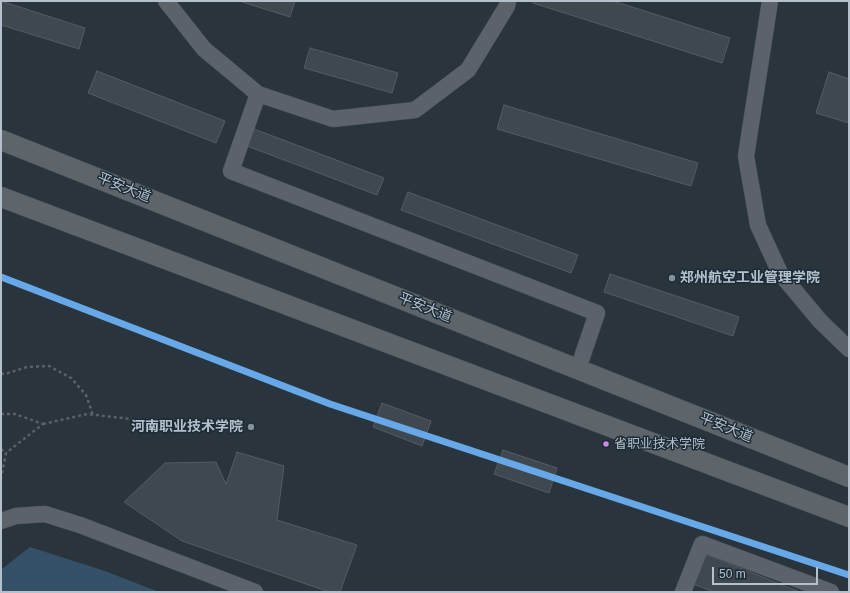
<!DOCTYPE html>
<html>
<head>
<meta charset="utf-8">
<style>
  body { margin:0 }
  #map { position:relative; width:850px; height:593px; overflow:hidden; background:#2a343c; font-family:Helvetica,sans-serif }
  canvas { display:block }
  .frame { position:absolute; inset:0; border:2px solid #b4c1cc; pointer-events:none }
  .scale { position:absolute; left:712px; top:567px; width:106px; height:18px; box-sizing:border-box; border:2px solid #b4c1cc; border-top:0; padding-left:5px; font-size:12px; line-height:14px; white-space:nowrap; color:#b4c1cc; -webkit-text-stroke:3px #1c2b37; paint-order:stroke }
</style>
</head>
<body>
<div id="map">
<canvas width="850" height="593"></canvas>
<div class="frame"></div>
<div class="scale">50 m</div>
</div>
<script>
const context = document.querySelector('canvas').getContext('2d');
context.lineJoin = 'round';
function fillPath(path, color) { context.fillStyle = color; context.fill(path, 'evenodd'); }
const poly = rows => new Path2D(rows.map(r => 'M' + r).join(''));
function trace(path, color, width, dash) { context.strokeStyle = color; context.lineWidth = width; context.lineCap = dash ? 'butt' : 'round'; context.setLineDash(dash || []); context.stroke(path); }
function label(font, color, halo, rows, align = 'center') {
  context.font = font + ' Helvetica,"Noto Sans SC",sans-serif'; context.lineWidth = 3; context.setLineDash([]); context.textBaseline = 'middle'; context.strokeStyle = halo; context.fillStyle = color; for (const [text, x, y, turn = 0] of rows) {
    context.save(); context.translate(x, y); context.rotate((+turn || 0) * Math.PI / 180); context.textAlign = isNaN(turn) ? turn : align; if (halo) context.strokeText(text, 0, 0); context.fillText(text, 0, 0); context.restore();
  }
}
fillPath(poly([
  [30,547,105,571,159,592,1,592,1,570,3,568]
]), '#345167');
const building = poly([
  [1,1,85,28,79,49,1,25,1,1],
  [239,1,295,1,290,17,239,1],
  [534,1,613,1,730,38,722,63,533,3,534,1],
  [310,48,398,73,392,93,304,68,310,48],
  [97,71,225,121,216,143,88,93,97,71],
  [829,72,849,79,849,123,816,113,829,72],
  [504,105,698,163,691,186,497,129,504,105],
  [254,129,384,178,377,195,247,146,254,129],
  [408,192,578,255,571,273,401,210,408,192],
  [610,274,739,317,733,336,604,292,610,274],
  [382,403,431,421,422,446,373,427,382,403],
  [503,450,557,468,549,493,494,474,503,450],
  [237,452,284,466,277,520,357,545,340,592,329,592,182,541,124,502,165,463,216,462,226,484,237,452],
  [705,554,800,592,714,592,693,584,705,554]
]);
fillPath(building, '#40484f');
trace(building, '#525c62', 1);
const minor = poly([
  [166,1,204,49,258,94,333,119,415,110,468,70,507,6,508,1],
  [770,1,746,156,758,225,780,273,820,321,849,349],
  [258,94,231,171,597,313,578,369],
  [1,521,16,516,45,514,80,525,255,592],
  [683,592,702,544,831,592]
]);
const major = poly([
  [1,140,849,477],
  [1,197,849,517]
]);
trace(minor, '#485056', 17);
trace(major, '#485157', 21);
trace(poly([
  [1,374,8,373,27,367,49,366,71,378,86,395,93,415],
  [1,414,15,414,43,424,6,453],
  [43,424,87,414,148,421],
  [1,449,6,453,1,478]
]), '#596166', 2.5, [3, 3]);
trace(minor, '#5b6269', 16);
trace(major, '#5e656a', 20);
trace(poly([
  [1,277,330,404,849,575]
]), '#66a8e8', 7);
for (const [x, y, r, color] of [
  [672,278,4,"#84909a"],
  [251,427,4,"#84909a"],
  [606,444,3.5,"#ca8be6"]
]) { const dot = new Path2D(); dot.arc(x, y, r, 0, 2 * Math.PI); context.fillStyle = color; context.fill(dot); trace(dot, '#1c2b37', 1.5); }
label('13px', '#b4c1cc', '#1c2b37', [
  ["省职业技术学院",614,444]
], 'left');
label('14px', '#b4c1cc', '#1c2b37', [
  ["平安大道",124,188,22],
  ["平安大道",425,308,22],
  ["平安大道",726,428,22]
]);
label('bold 14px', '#b4c1cc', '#1c2b37', [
  ["郑州航空工业管理学院",680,278],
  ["河南职业技术学院",243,427,"right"]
], 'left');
</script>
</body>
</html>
